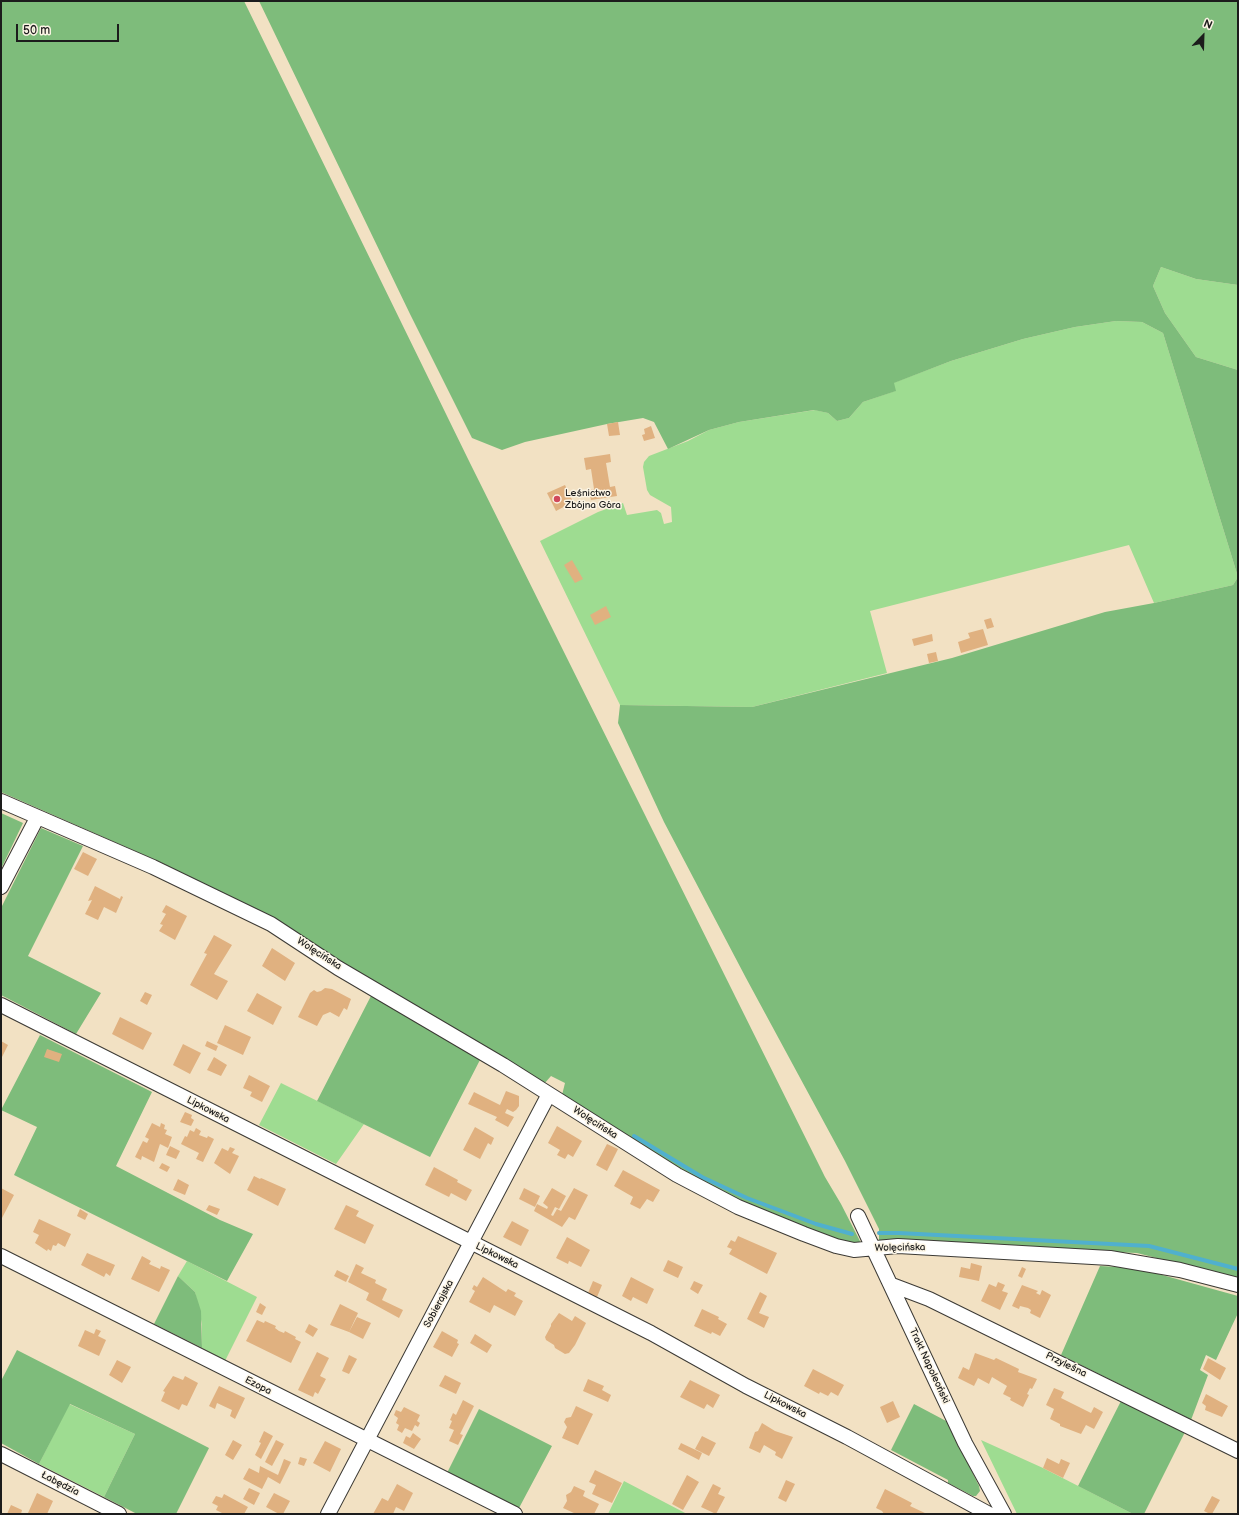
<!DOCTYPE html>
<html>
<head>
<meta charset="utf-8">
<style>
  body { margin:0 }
  #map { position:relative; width:1239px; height:1515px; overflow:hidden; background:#f2e1c3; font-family:"Balsamiq Sans",sans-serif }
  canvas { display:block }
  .frame { position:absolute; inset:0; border:2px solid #1c1c1c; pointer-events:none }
  .north { position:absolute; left:1183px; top:16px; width:40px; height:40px; -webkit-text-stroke:3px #fcf5e5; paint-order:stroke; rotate:23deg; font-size:11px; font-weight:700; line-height:16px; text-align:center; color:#1c1c1c }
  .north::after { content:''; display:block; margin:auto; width:14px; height:18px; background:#1c1c1c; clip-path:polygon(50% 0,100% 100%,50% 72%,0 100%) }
  .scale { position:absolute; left:16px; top:24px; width:103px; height:18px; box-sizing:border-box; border:2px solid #1c1c1c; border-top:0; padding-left:5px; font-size:12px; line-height:14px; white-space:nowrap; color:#1c1c1c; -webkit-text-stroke:3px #fcf5e5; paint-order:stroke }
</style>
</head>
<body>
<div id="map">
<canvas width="1239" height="1515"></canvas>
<div class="frame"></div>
<div class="north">N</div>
<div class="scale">50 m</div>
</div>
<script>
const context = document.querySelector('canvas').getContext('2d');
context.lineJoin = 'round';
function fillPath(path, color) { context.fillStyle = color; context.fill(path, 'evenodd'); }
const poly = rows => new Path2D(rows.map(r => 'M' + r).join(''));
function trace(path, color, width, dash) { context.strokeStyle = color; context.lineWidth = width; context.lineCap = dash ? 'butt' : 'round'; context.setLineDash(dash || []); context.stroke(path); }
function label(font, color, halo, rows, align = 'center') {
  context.font = font + ' "Balsamiq Sans",sans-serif'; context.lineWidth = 3; context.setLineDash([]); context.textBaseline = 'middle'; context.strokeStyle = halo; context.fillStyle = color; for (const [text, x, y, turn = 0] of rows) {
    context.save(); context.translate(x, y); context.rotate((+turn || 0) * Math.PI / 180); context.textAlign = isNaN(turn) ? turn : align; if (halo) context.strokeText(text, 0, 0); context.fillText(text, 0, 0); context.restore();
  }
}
fillPath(poly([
  [1161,267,1196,279,1238,285,1238,370,1196,357,1165,313,1153,286],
  [1116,321,1142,322,1163,333,1238,577,1233,585,1154,603,1129,545,870,611,887,673,752,707,620,705,540,541,598,512,623,503,627,515,657,510,661,513,664,524,672,522,671,507,650,495,647,490,643,467,644,462,649,456,688,441,709,430,739,422,815,410,828,413,837,421,849,418,863,402,895,391,893,383,951,361,1023,339,1075,327],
  [281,1083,364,1124,336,1164,259,1125],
  [187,1261,257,1297,225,1361,202,1348,202,1324,195,1292,178,1276],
  [69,1404,135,1434,104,1497,39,1464],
  [981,1440,1043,1468,1133,1514,1017,1514],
  [624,1481,687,1514,608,1514]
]), '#9edc91');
fillPath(poly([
  [1,1,244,1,469,461,825,1177,841,1204,861,1243,839,1243,705,1187,562,1095,565,1083,551,1076,544,1084,263,914,160,862,1,792],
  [259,1,1238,1,1238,285,1196,279,1161,267,1153,286,1165,313,1196,357,1238,370,1238,577,1163,333,1142,322,1116,321,1075,327,1023,339,951,361,894,383,896,391,863,402,849,418,837,421,828,413,814,410,739,422,709,430,668,449,654,422,643,418,607,424,525,442,502,450,472,438,410,314],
  [1238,577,1238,1279,1137,1253,957,1245,879,1243,879,1229,845,1161,746,978,664,822,618,723,620,705,752,707,952,658,1105,612,1154,603,1233,585],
  [1,813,23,823,1,869],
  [41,828,83,846,28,956,101,993,76,1034,1,995,1,908],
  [372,994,481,1058,430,1157,317,1101],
  [40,1035,152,1092,116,1166,220,1220,253,1234,227,1281,14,1175,37,1127,1,1110],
  [1100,1266,1137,1268,1238,1296,1238,1313,1216,1360,1206,1355,1200,1370,1208,1375,1191,1420,1061,1355],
  [178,1276,195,1292,201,1311,202,1348,154,1324],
  [17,1350,209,1448,176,1514,137,1514,104,1497,135,1434,70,1404,39,1464,1,1443,1,1381],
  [1122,1399,1185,1432,1144,1514,1133,1514,1078,1486],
  [914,1404,948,1422,979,1486,980,1491,976,1496,973,1496,948,1483,948,1480,891,1450],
  [479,1409,552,1446,519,1508,447,1473]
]), '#7ebc7b');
trace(poly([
  [634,1136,702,1177,747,1198,816,1224,852,1234],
  [879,1233,899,1233,1149,1246,1238,1269]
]), '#50b0ce', 4);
fillPath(poly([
  [618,422,620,435,609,436,607,424],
  [651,426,655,438,644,441,642,435,645,434,644,429],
  [610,454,611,462,606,463,610,487,615,486,617,496,591,500,589,490,594,489,591,469,586,470,584,458],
  [565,485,573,502,556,511,547,493],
  [572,560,583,579,575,583,564,565],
  [606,606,611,617,595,625,590,615],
  [991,618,994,627,987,629,984,620],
  [983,629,988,645,961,653,958,642,970,638,968,633],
  [932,634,933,641,914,646,912,639],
  [936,652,938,661,929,663,927,654],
  [83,852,97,859,88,876,74,869],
  [95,886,120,899,121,896,123,897,116,913,104,907,98,920,85,914,92,900,88,901],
  [166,905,187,916,175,940,159,931,163,925,160,924,166,914,162,912],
  [214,935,232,945,214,974,228,981,217,1000,190,985,207,954,204,953],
  [272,948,295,963,285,981,262,966],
  [325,988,332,989,351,999,347,1010,344,1008,339,1017,330,1012,323,1015,317,1026,298,1017,310,993,314,990,317,992,321,991],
  [145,992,152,995,147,1005,140,1001],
  [257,993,282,1007,273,1025,247,1011],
  [120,1017,152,1033,143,1050,112,1034],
  [225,1025,251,1037,243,1055,217,1043],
  [1,1041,8,1045,1,1059],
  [207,1041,218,1046,216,1051,205,1046],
  [183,1044,201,1053,190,1074,173,1065],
  [47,1049,62,1054,59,1062,44,1057],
  [214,1057,227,1065,221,1076,207,1070],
  [249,1075,270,1086,262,1102,250,1096,252,1092,243,1088],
  [506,1091,519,1096,519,1106,516,1110,513,1112,507,1109,505,1113,514,1117,508,1127,495,1120,497,1117,468,1104,474,1092,500,1105],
  [185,1112,192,1115,191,1118,194,1120,191,1126,180,1122],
  [152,1123,160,1127,161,1123,165,1125,164,1129,167,1130,165,1134,172,1137,168,1148,160,1144,154,1162,142,1156,141,1160,135,1157,143,1141,147,1143,149,1139,145,1137],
  [557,1126,582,1141,573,1157,568,1154,565,1159,557,1155,560,1150,548,1143],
  [475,1127,494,1138,491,1145,488,1143,480,1159,463,1150],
  [196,1128,201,1131,199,1135,207,1138,208,1136,214,1139,203,1162,196,1159,199,1153,181,1144,185,1136,187,1137,190,1130,194,1132],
  [607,1144,618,1149,607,1171,596,1165],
  [170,1146,180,1151,176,1159,166,1155],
  [230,1147,235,1149,232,1153,239,1156,230,1174,214,1163,222,1148,228,1151],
  [162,1163,170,1167,167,1172,159,1168],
  [434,1167,458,1180,457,1182,472,1190,466,1201,451,1193,449,1197,425,1185],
  [623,1170,660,1190,653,1202,647,1199,640,1209,630,1204,633,1197,614,1186],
  [254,1176,260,1179,261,1178,286,1189,278,1206,247,1190],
  [178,1179,189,1185,185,1195,173,1190],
  [1,1188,14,1195,2,1218,1,1218],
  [524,1188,540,1196,535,1207,519,1199],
  [552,1188,566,1196,559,1209,555,1207,551,1215,553,1216,557,1209,561,1211,574,1188,588,1195,575,1220,569,1217,562,1227,534,1211,537,1204,547,1209,548,1207,543,1203],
  [209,1205,220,1209,217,1215,206,1210],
  [346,1205,359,1211,356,1216,374,1225,365,1244,334,1229],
  [80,1209,88,1214,85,1220,77,1216],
  [39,1219,71,1234,65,1247,58,1243,56,1246,53,1245,51,1251,48,1249,47,1251,35,1243,39,1235,33,1232],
  [512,1221,529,1230,521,1246,503,1237],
  [738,1236,777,1253,767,1274,729,1254,732,1249,727,1247,731,1240,735,1242],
  [567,1237,590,1250,581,1267,569,1261,568,1264,556,1258],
  [87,1253,115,1265,110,1276,106,1273,104,1277,81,1265],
  [142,1256,151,1261,149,1264,160,1269,161,1266,170,1270,159,1292,131,1279],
  [668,1260,683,1267,678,1278,663,1271],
  [971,1263,982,1266,979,1281,959,1277,961,1267,970,1269],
  [356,1264,364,1268,361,1273,376,1280,375,1283,387,1289,382,1300,403,1310,399,1318,366,1300,369,1293,348,1282],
  [1022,1267,1026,1269,1022,1278,1018,1276],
  [337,1270,349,1276,346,1282,334,1276],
  [483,1277,506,1292,508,1289,516,1293,514,1296,523,1301,515,1316,494,1305,490,1313,469,1302,475,1291,472,1289,474,1285,477,1287],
  [631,1277,654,1289,647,1304,633,1297,631,1301,622,1296],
  [593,1281,602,1285,597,1297,588,1293],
  [694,1281,703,1285,698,1294,690,1289],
  [998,1282,1005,1285,1002,1291,1008,1293,1000,1310,981,1301,989,1284,996,1287],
  [1022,1285,1038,1291,1036,1293,1040,1295,1042,1290,1051,1295,1040,1318,1030,1313,1031,1310,1028,1308,1020,1306,1019,1309,1012,1306],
  [760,1292,767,1296,759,1313,769,1317,764,1328,747,1319],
  [260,1303,266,1307,262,1315,256,1312],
  [340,1304,358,1313,349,1332,330,1325],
  [702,1309,719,1317,718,1319,727,1324,720,1336,712,1332,711,1334,694,1326],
  [559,1313,572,1321,575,1316,586,1323,575,1345,569,1353,565,1354,555,1348,554,1345,546,1340,545,1337,551,1326,551,1324],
  [357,1317,371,1323,363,1339,349,1332],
  [257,1320,264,1323,265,1321,276,1326,275,1328,279,1331,284,1333,285,1331,296,1337,295,1339,301,1342,291,1363,246,1341],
  [309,1324,318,1329,313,1337,305,1332],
  [96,1329,101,1331,98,1336,106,1340,99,1356,78,1346,85,1330,94,1334],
  [442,1331,458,1340,457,1343,459,1344,452,1357,433,1347],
  [475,1334,492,1345,487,1353,470,1343],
  [317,1352,329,1358,320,1376,326,1379,318,1394,315,1392,313,1397,298,1390],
  [975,1353,994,1360,996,1358,1019,1369,1018,1372,1037,1379,1032,1389,1030,1388,1027,1394,1029,1395,1023,1407,1010,1400,1011,1398,1003,1394,1007,1386,992,1377,989,1384,978,1378,974,1386,958,1378,963,1367,969,1370],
  [349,1355,357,1359,349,1374,342,1371],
  [1208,1358,1226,1368,1220,1380,1203,1369],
  [117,1360,131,1367,122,1383,109,1375],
  [813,1369,844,1385,838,1396,831,1392,828,1396,820,1392,819,1394,804,1386],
  [445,1375,461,1383,456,1394,439,1386],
  [173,1376,183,1380,185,1376,198,1383,187,1406,182,1404,179,1410,161,1401,165,1392,163,1391],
  [588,1379,604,1386,602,1390,611,1395,608,1402,583,1391],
  [690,1380,720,1395,713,1408,707,1404,704,1409,680,1397],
  [219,1386,245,1398,235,1419,230,1416,232,1410,217,1403,215,1409,209,1406],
  [1054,1388,1064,1392,1061,1398,1091,1413,1094,1407,1103,1412,1094,1429,1086,1425,1081,1434,1060,1426,1060,1424,1050,1419,1054,1409,1046,1405],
  [1206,1394,1228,1406,1222,1417,1205,1410,1206,1406,1202,1403],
  [463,1400,474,1406,460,1434,463,1435,458,1445,449,1441,454,1430,449,1428,452,1421,450,1420,453,1413,456,1415],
  [893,1401,900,1417,887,1423,880,1407],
  [576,1406,593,1414,578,1445,562,1438,567,1427,564,1422,566,1418,571,1417],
  [404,1407,420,1415,417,1421,420,1423,418,1427,415,1425,412,1431,405,1428,402,1433,397,1430,399,1425,396,1423,398,1418,394,1415,396,1410,401,1412],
  [762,1423,775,1431,793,1437,782,1459,775,1455,776,1452,764,1445,760,1453,749,1448,755,1432,758,1431],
  [264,1431,273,1436,261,1459,255,1455,261,1443,259,1442],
  [413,1433,421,1439,414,1449,403,1443,406,1436,410,1438],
  [702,1436,716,1443,709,1456,695,1449],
  [233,1440,242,1445,233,1460,225,1455],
  [276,1440,284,1444,272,1466,265,1462],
  [325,1441,341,1449,330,1472,313,1463],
  [681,1443,702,1453,699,1460,678,1449],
  [300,1457,307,1459,304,1466,298,1464],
  [1047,1458,1059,1464,1061,1459,1070,1463,1063,1478,1043,1468],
  [284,1459,291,1462,280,1484,268,1477,262,1489,243,1479,249,1468,259,1473,260,1466,278,1475],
  [595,1470,622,1483,612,1503,592,1494,596,1485,589,1482],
  [687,1475,699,1482,683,1510,672,1504],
  [786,1480,795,1484,786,1502,778,1498],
  [397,1484,413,1493,404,1511,396,1507,393,1514,373,1514,382,1498,388,1501],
  [713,1484,721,1488,718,1494,725,1497,716,1514,701,1507],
  [574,1486,585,1491,583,1496,599,1504,594,1514,576,1514,563,1508,567,1501,566,1495,571,1492],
  [249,1488,260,1493,254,1505,243,1499],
  [885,1489,912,1503,910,1506,927,1514,884,1514,882,1511,876,1508],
  [37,1493,53,1501,47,1514,28,1513],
  [274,1493,290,1501,283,1514,279,1514,266,1507],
  [224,1494,248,1507,244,1514,224,1514,216,1510,218,1506,212,1503,216,1496,222,1498],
  [1212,1496,1220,1500,1212,1514,1210,1514,1204,1511],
  [11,1505,22,1510,21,1514,7,1514]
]), '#e0b180');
const minor = poly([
  [1,801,153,867,271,924,338,968,503,1065,677,1175,738,1207,804,1234,836,1246,854,1250,898,1246,1110,1258,1180,1270,1238,1285],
  [1,887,37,818],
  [1,1005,651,1333,746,1386,847,1437,989,1514],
  [858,1216,965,1443,1004,1514],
  [1,1256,515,1514],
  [892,1285,929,1299,1238,1451],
  [1,1454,119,1514],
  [328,1514,549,1094]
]);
trace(minor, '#3c3a35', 16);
trace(minor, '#fff', 14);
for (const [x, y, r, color] of [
  [557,499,4,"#d1495b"]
]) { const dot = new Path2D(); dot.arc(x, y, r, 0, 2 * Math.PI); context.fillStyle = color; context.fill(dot); trace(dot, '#fcf5e5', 1.5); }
label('10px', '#1c1c1c', '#fcf5e5', [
  ["Leśnictwo",565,493],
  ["Zbójna Góra",565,505]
], 'left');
label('10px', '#1c1c1c', '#fcf5e5', [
  ["Wolęcińska",319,954,33],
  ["Lipkowska",208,1110,27],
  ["Wolęcińska",595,1123,33],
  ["Wolęcińska",900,1248,-1],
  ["Lipkowska",497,1256,26],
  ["Sobierajska",439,1304,-62],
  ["Przyleśna",1066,1365,26],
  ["Trakt Napoleoński",929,1366,65],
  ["Ezopa",258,1386,27],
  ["Lipkowska",785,1405,27],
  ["Łabędzia",60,1484,27]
]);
</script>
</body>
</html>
